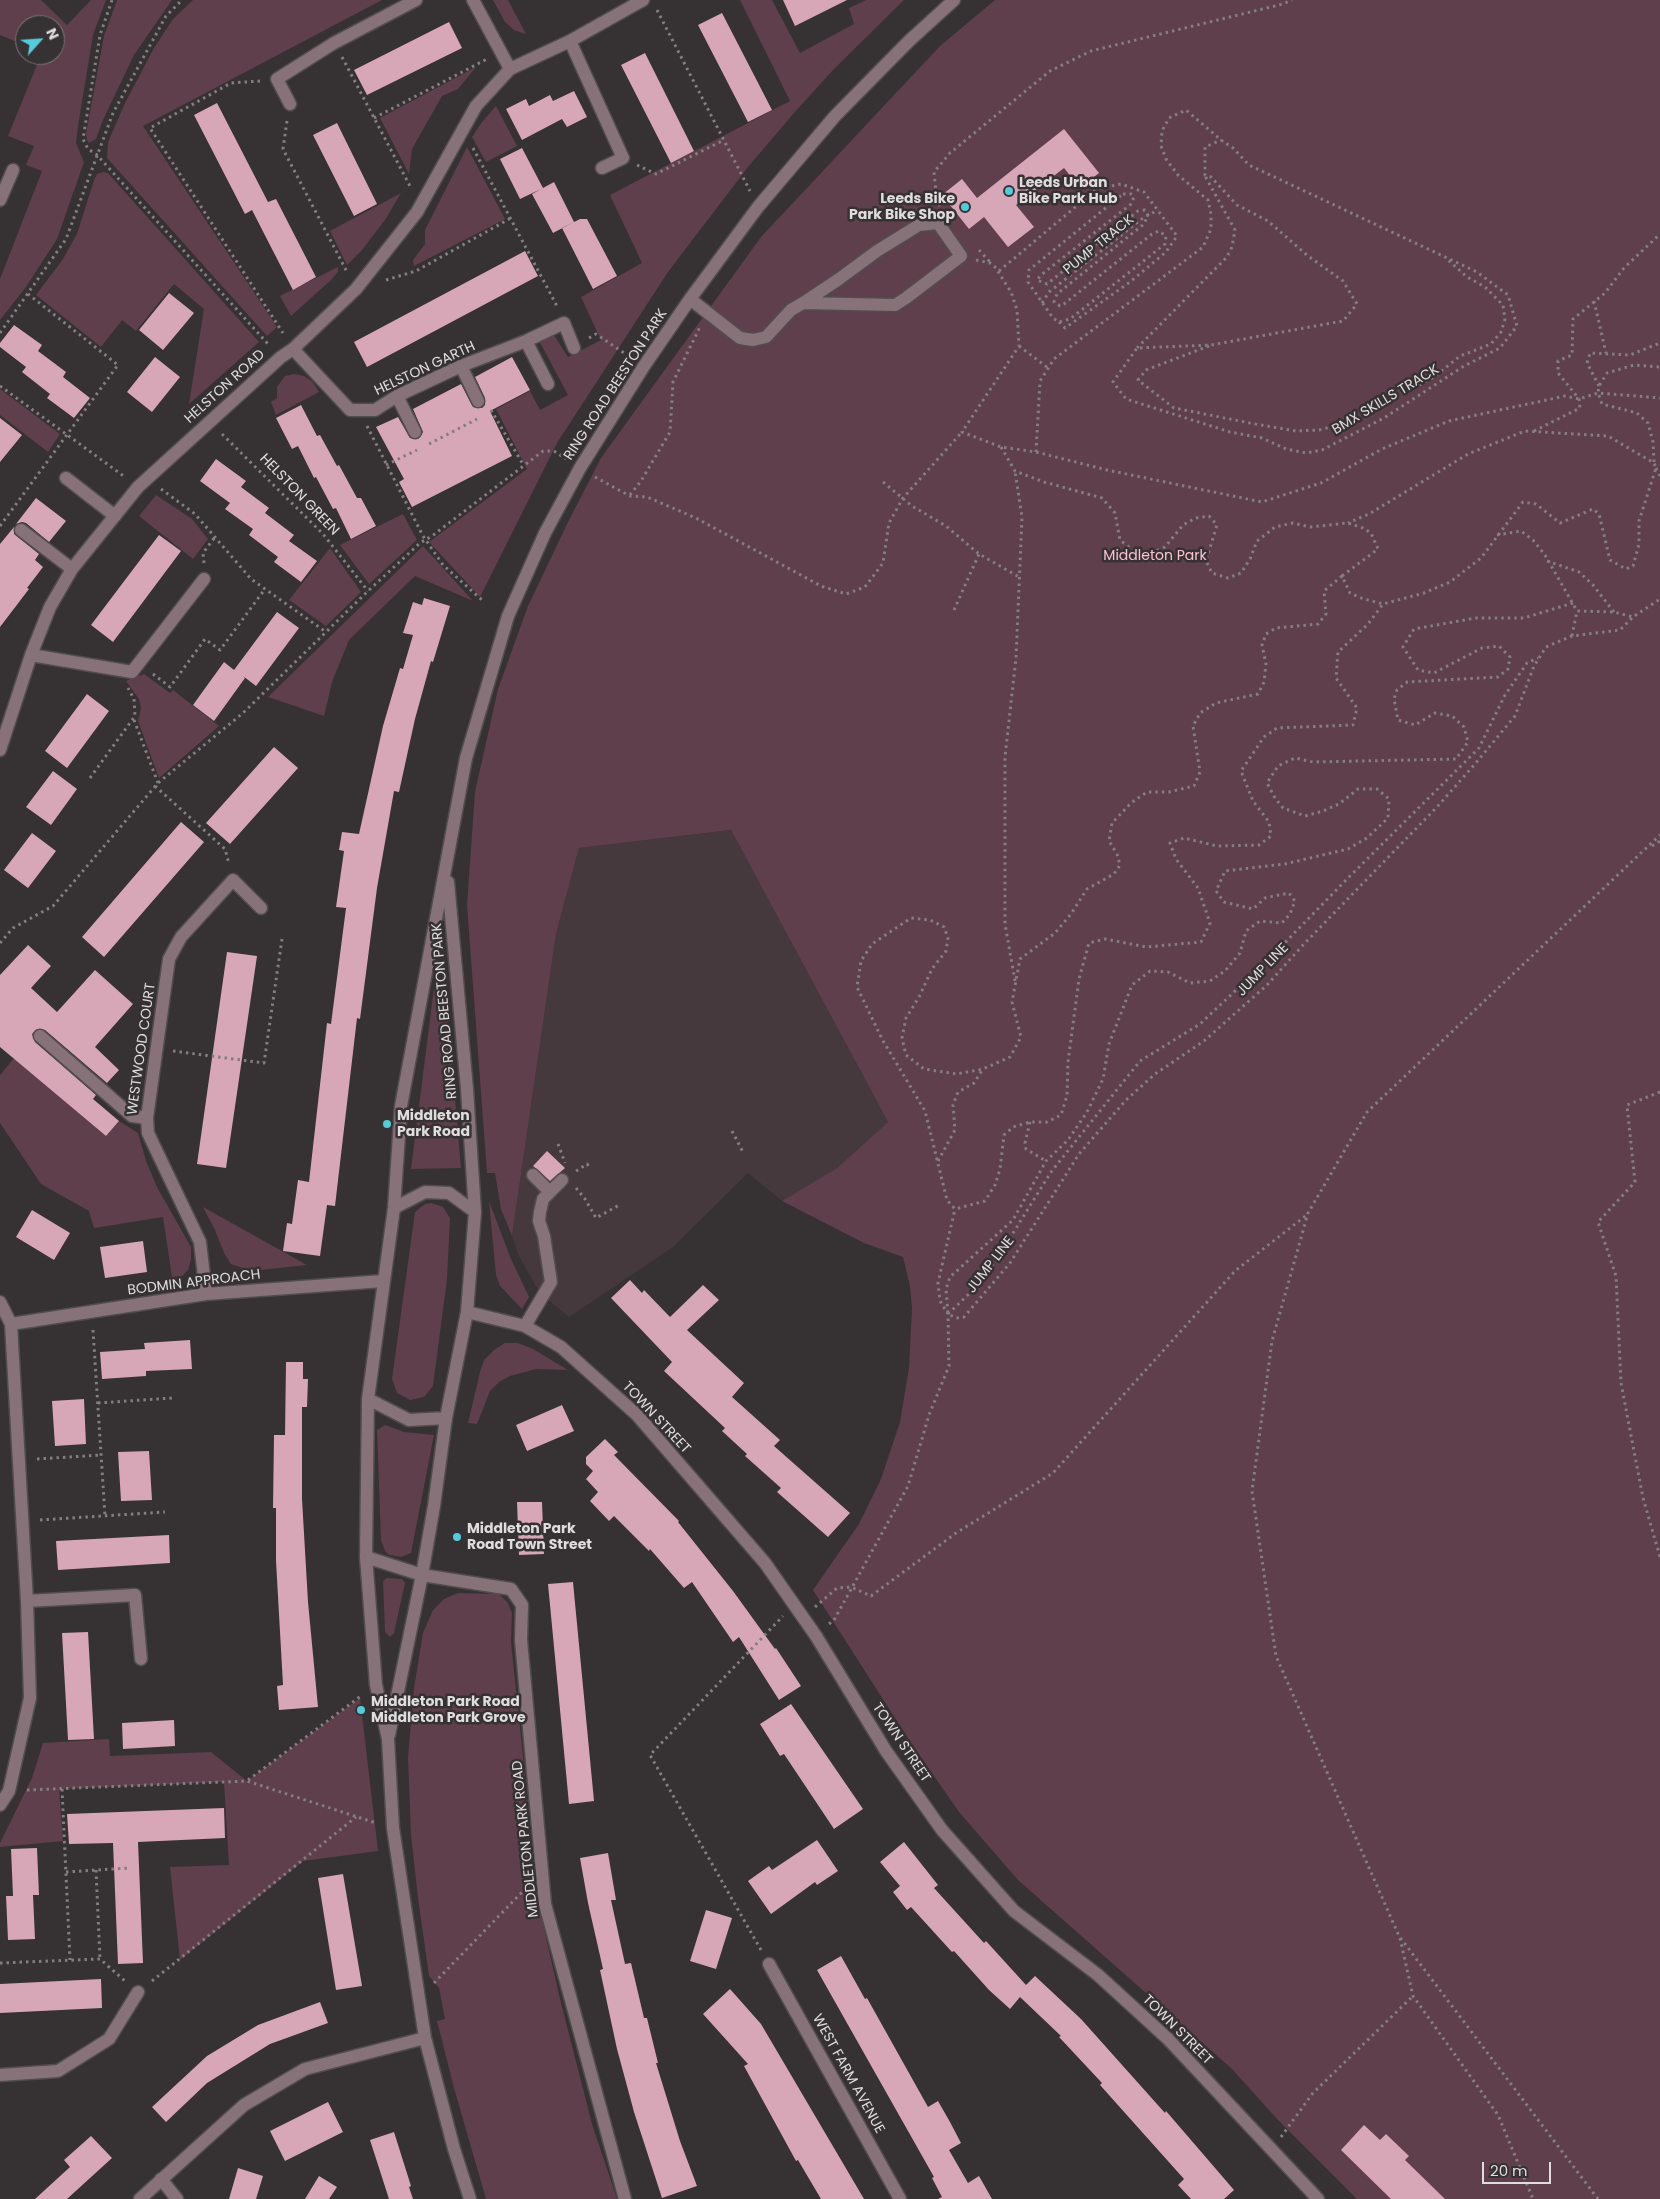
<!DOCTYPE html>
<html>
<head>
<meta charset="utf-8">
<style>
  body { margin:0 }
  #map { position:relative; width:1660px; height:2199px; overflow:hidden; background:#363132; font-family:Poppins,sans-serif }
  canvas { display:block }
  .north { position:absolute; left:15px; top:15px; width:50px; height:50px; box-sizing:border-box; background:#363132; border:1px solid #7a7677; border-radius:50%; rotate:64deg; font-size:14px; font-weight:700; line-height:20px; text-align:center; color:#e0ddde }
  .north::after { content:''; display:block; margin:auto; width:18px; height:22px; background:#52cbda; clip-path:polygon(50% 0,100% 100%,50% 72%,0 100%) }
  .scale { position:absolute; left:1482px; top:2162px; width:69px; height:22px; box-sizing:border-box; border:2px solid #e0ddde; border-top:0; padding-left:6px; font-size:15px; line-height:18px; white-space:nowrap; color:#e0ddde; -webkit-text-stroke:4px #363132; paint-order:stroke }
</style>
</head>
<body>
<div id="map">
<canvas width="1660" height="2199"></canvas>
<div class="north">N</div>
<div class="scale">20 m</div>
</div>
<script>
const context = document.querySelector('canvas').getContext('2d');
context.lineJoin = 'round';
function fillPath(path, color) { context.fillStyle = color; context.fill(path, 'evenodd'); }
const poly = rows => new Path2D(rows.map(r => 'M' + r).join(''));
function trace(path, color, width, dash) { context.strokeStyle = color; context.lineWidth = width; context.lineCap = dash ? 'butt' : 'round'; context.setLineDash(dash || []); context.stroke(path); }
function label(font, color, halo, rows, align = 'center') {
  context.font = font + ' Poppins,sans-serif'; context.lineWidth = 5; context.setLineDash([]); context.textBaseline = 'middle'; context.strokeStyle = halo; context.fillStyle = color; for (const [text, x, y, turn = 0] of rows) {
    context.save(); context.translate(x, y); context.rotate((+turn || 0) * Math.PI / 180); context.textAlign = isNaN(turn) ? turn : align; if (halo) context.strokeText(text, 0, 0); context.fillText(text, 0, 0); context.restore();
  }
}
fillPath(poly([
  [731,830,888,1122,837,1168,782,1201,748,1173,673,1247,569,1317,552,1303,535,1285,518,1254,512,1236,556,934,579,848]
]), '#45393d');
fillPath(poly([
  [0,0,41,0,67,25,91,0,106,0,93,35,78,126,76,143,84,162,57,239,26,287,0,320,0,279,42,171,26,165,34,146,8,136,41,55,55,55,55,25,25,25,25,45,0,35],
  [117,0,172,0,134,55,103,120,96,139,89,143,87,140,86,134,104,36],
  [193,0,382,0,143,126,277,327,267,336,107,158,108,142,125,103,154,48,173,19],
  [493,0,508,0,526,34,514,30,505,22],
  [740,0,772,0,800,53,854,24,849,8,866,0,904,0,833,70,794,113,748,167,668,272,557,443,480,597,429,542,527,469,496,409,530,391,540,410,568,395,536,335,550,329,568,357,601,340,581,297,642,263,610,195,790,101],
  [995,0,1660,0,1660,2199,1357,2199,1278,2120,1232,2069,1018,1880,959,1812,911,1743,813,1590,859,1524,881,1479,900,1422,909,1368,912,1308,910,1286,903,1257,864,1243,782,1201,837,1168,888,1122,731,830,579,848,556,934,512,1236,501,1209,495,1173,487,1173,467,905,475,792,498,689,528,606,568,522,601,458,761,237,940,46],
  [476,67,458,89,442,96,412,149,409,174,380,118],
  [496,106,517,146,486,162,472,137,482,122],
  [467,147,505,219,414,266,413,260,425,244,425,230],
  [103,172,108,173,259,342,189,404,204,309,174,284,136,331,122,320,101,347,36,295,63,259,77,234,94,180,97,174],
  [401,193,385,220,362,250,347,265,330,231],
  [338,267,338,272,331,280,291,316,280,296],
  [294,374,304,376,312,381,319,392,276,415,271,402,277,398,277,387,285,376],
  [0,389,60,434,48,452,0,415],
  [156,495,192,519,208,539,193,559,139,516],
  [403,514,417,540,369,584,340,545],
  [423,546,473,601,415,576,349,640,332,682,324,716,268,697],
  [330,548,361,592,326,626,289,600],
  [144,674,170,693,173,690,219,726,159,778,138,721,141,708,139,699,126,681],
  [438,977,443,979,445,983,461,1168,411,1169,435,980],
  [14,1058,106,1136,119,1121,138,1133,146,1161,157,1187,191,1247,191,1259,188,1270,182,1276,172,1277,163,1217,94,1228,89,1211,41,1184,0,1123,0,1075],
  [489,1201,511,1259,529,1297,522,1309,500,1286,496,1275],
  [431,1203,443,1207,450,1218,447,1279,433,1386,424,1397,410,1400,397,1393,392,1379,415,1212,425,1204],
  [203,1207,307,1265,251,1271,231,1264,224,1253,215,1230],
  [505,1343,518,1343,533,1349,568,1370,536,1369,510,1376,499,1382,490,1391,477,1424,468,1423,480,1372,484,1360,494,1350],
  [385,1425,404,1432,434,1435,411,1553,401,1557,389,1555,385,1551,381,1540,377,1430],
  [387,1578,402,1579,405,1583,394,1633,390,1637,385,1632,383,1581],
  [458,1593,499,1594,508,1603,512,1613,511,1642,529,1814,519,1822,519,1843,531,1853,538,1902,560,1999,592,2124,617,2199,486,2199,454,2088,437,2021,445,2019,439,1988,429,1976,418,1898,411,1835,408,1757,414,1688,423,1633,433,1610,444,1599],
  [360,1698,378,1851,303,1861,180,1960,170,1867,229,1865,224,1782,59,1789,63,1841,0,1847,0,1843,32,1778,43,1743,109,1739,110,1756,211,1752,247,1781]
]), '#5f3f4b');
fillPath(poly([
  [783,0,847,0,795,26],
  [722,13,772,110,748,122,698,25],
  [449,22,462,48,367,95,354,70],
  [645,53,694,151,671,163,621,65],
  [574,91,587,117,567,127,562,119,522,140,506,109,526,99,529,106,550,95,553,101],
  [217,103,268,202,276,199,316,277,293,290,252,210,245,214,194,115],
  [337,123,377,204,354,216,313,135],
  [1064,129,1099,173,1080,188,1064,168,1016,205,1034,227,1008,247,984,217,969,229,942,195,962,179,977,198],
  [522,148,543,188,554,182,574,222,553,233,532,194,541,189,520,199,500,159],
  [580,219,587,219,617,276,593,289,562,228],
  [525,251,538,276,367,367,354,342],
  [169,293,194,313,163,350,139,330],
  [14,325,42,345,38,351,66,372,63,377,90,398,74,418,47,398,50,394,22,372,26,367,0,347,0,343],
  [155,357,180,377,152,412,127,392],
  [512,357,530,390,490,411,512,456,412,507,399,482,404,479,376,427,398,417,410,438,418,439,423,432,413,409,461,384,473,407,482,408,485,405,485,398,475,377],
  [301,405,317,436,320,435,337,466,339,465,357,498,361,498,376,526,351,539,336,508,333,509,316,477,314,478,298,446,292,449,276,418],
  [0,418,22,435,0,462],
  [216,459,246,481,241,487,269,508,265,513,294,535,289,541,317,561,301,582,274,562,278,557,249,535,253,529,225,509,230,503,200,481],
  [36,498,66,521,49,542,26,523,22,522,16,524],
  [14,527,14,534,39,554,35,560,43,567,27,588,29,589,0,627,0,544],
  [159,535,181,551,113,642,91,625],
  [424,598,450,606,433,662,431,661,415,719,399,792,394,791,377,888,360,1019,357,1018,335,1206,327,1205,320,1256,283,1251,287,1223,292,1224,298,1180,309,1182,327,1023,331,1024,346,908,336,907,344,851,339,850,342,832,359,834,383,726,400,668,403,669,413,635,403,633,413,602,422,605],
  [277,612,299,628,256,686,243,676,245,678,214,721,193,705,224,662,234,670],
  [87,694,109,711,67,768,45,751],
  [274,747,298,768,230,844,206,823],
  [53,771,77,789,51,825,26,807],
  [181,822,204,842,104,957,82,937],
  [32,833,56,851,28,888,4,870],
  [28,945,51,966,31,988,57,1012,95,970,133,1004,95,1047,119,1070,107,1083,45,1030,37,1029,32,1034,35,1042,96,1095,93,1099,119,1121,106,1136,0,1047,0,975],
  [227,952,257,956,226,1168,197,1164],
  [547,1151,565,1168,550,1181,533,1166],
  [32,1210,70,1233,54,1260,16,1237],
  [143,1241,147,1272,105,1278,100,1247],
  [630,1280,642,1293,644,1290,670,1317,703,1285,719,1300,687,1330,744,1383,732,1397,780,1440,774,1446,850,1513,828,1537,777,1492,781,1488,745,1456,747,1454,722,1431,725,1428,664,1371,672,1362,611,1298],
  [190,1340,192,1369,146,1371,146,1376,102,1379,100,1352,145,1349,144,1343],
  [286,1362,303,1362,303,1379,308,1379,307,1407,302,1407,302,1499,308,1602,318,1707,279,1710,277,1686,283,1685,276,1561,276,1508,273,1508,274,1435,285,1435],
  [84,1399,86,1444,55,1446,52,1401],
  [562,1405,574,1431,527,1451,516,1425],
  [605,1439,618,1452,614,1455,679,1521,678,1522,733,1591,775,1649,776,1648,801,1686,779,1700,739,1637,733,1642,692,1582,684,1588,650,1549,649,1551,614,1516,609,1521,590,1501,598,1492,586,1479,593,1471,586,1464,586,1457],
  [149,1451,152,1500,121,1501,118,1452],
  [517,1502,542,1502,544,1554,519,1555],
  [169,1535,170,1563,58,1570,56,1541],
  [573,1582,594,1801,569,1804,548,1584],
  [88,1632,94,1739,68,1740,62,1633],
  [791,1704,863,1809,834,1829,784,1754,780,1756,760,1724],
  [174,1720,175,1746,123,1749,122,1723],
  [224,1808,225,1838,138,1842,143,1963,118,1964,113,1843,69,1844,67,1814],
  [817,1840,838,1871,817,1885,815,1882,771,1914,748,1881,769,1866,772,1870],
  [904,1842,938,1885,934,1888,984,1943,986,1941,1026,1985,1035,1976,1081,2019,1165,2113,1166,2111,1234,2190,1224,2199,1191,2199,1178,2185,1184,2179,1100,2085,1102,2083,1059,2037,1061,2036,1020,1997,1010,2009,989,1990,954,1951,952,1952,911,1907,907,1910,893,1892,900,1886,880,1862],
  [37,1848,39,1895,33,1895,35,1939,8,1940,6,1896,13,1896,11,1849],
  [608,1853,616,1900,611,1900,625,1964,631,1963,644,2018,647,2018,658,2063,656,2063,680,2141,697,2186,662,2198,634,2112,617,2049,600,1970,603,1969,588,1903,580,1858],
  [343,1874,362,1986,336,1990,318,1878],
  [706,1910,732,1918,716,1969,690,1961],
  [841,1956,865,1999,867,1998,928,2107,938,2101,950,2122,961,2143,949,2150,968,2183,979,2176,992,2199,938,2199,942,2197,932,2178,934,2177,817,1970],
  [101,1979,102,2008,0,2013,0,1984],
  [730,1989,761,2024,864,2199,821,2199,798,2160,796,2161,744,2066,748,2064,703,2014],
  [320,2002,328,2023,270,2044,207,2083,166,2122,152,2107,207,2056,258,2025],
  [328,2102,343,2132,285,2161,270,2131],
  [1364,2125,1380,2140,1386,2134,1409,2156,1405,2160,1445,2199,1391,2199,1341,2150],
  [394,2132,411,2186,409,2187,413,2199,389,2199,370,2140],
  [91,2136,112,2158,67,2199,35,2199,70,2167,64,2160],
  [238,2168,263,2176,256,2199,229,2199],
  [319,2176,337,2187,329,2199,305,2199]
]), '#d7a6b7');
const minor = poly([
  [473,0,510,69],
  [570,41,623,158,602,168],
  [290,104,277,79,334,43,416,0],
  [0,200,13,170],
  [690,299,740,338,753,340,766,337,791,310,803,303,839,279,877,251,919,225,938,223,961,256,906,298,895,305,803,303],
  [526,341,548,384],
  [293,349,350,410,375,410,397,396,461,366,526,341,564,323,574,348],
  [461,366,478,401],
  [397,396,415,432],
  [66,478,115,516],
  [21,530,72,569],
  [31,655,132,672,204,579],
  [0,750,31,655,50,607,72,569,138,487,281,357,293,349,356,289,417,212,476,106,510,69,570,41,643,0],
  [40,1036,132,1116,147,1118],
  [533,1175,550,1192],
  [394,1208,425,1192,449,1193,475,1212],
  [206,1294,200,1242,148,1133,147,1118,169,959,181,937,233,880,261,908],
  [0,1302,11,1324,27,1601,30,1698,9,1791,0,1805],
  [467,1312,525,1326,561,1347,637,1415,765,1563,816,1636,886,1751,942,1830,1014,1911,1098,1975,1168,2039,1318,2199],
  [11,1324,206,1294,383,1281],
  [525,1326,551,1282,544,1236,539,1221,540,1212,543,1199,562,1180],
  [368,1399,409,1420,446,1418],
  [366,1557,422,1575,511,1589,522,1605,521,1640,545,1904,625,2199],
  [27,1601,135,1595,141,1659],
  [389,1735,422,1575,434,1506,446,1418,467,1312,475,1212,467,1089,448,882],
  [769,1964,900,2199],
  [0,2075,58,2071,109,2039,138,1992],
  [161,2179,177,2199],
  [140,2199,244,2105,305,2069,425,2038],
  [470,2199,454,2149,425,2038,393,1828,388,1739,376,1685,366,1557,368,1399,394,1208,401,1106,466,758,508,616,545,533,580,468,644,366,690,299,758,207,835,116,909,41,954,0]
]);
trace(minor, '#514d4e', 15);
trace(poly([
  [112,0,100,35,83,139,88,149,97,155,268,344],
  [657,10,750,191],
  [342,57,411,188],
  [260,81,231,83,150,128,283,333],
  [374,118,487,59],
  [287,121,283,149,347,272],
  [1221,140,1233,148,1249,165,1477,272,1508,295,1517,326,1500,348,1464,366,1384,418,1322,450,1306,453,1286,449,1262,438,1230,432,1126,399,1113,382,1137,348,1211,345,1343,321,1357,304,1343,281,1308,256,1268,221,1237,205,1211,177,1205,175,1205,147,1221,140],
  [473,148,558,308],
  [637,165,656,174,724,140],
  [1123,194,1131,194,1134,197,1131,204,1041,275,1037,280,1047,284,1138,211,1145,210,1148,215,1144,224,1057,294,1054,302,1060,306,1064,304,1152,234,1159,231,1166,236,1165,244,1070,319,1059,322,1053,318,1028,282,1029,270,1123,194],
  [940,206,937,203,934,172,950,153,1050,71,1091,51,1283,4,1292,0],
  [979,250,990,262],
  [976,260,990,263,995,267,1011,292,1017,310,1019,346,962,432,1001,447,1036,452,1107,470,1262,502,1321,483,1382,449,1449,421,1565,396,1579,399,1598,393,1660,398],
  [999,271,1097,189,1121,184,1144,192,1177,236,1166,252,1130,282,1065,328,1059,322],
  [386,280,416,271,511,218],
  [1594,301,1606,353],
  [1042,303,1049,292,1143,218,1158,210],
  [0,333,66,239,113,113,166,16,182,0],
  [589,338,596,334,630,357],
  [1019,346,1048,368],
  [1209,346,1146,370,1138,380,1174,408,1255,424,1296,431,1319,430,1349,422,1434,377,1460,356,1491,344,1501,332,1505,319,1503,305,1485,287,1467,277,1448,260],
  [1137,348,1227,257,1232,247,1235,230,1205,176],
  [0,386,125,477],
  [1599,386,1587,363,1590,353,1630,355,1660,343],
  [491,410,524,466],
  [367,426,423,536,443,565,482,600],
  [1534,431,1580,408,1579,399,1558,373,1558,361,1572,355,1573,319,1605,293,1624,268,1660,234],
  [222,434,323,534,368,591],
  [429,444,477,419],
  [1001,447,1015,471,1044,482,1102,498,1115,513,1120,540,1134,551,1149,554,1165,547,1183,525,1196,518,1209,516,1217,525,1206,561,1212,573,1228,578,1241,573,1250,559,1257,541,1275,527,1293,523,1310,527,1348,523,1363,528,1371,533,1378,549,1342,576,1350,593,1361,598,1383,604,1424,593,1450,582,1481,558,1523,502,1536,504,1560,523,1593,509,1599,514,1610,560,1626,569,1633,566,1639,544,1639,521,1656,468,1654,463,1608,436,1525,431,1468,454,1369,514,1348,523],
  [1036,452,1040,381,1054,359,1203,247,1211,229,1211,214,1208,200,1178,175,1166,159,1161,146,1162,131,1169,118,1186,110,1221,140],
  [1654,462,1653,442,1648,423,1637,413,1602,404,1598,393,1599,386,1607,373,1634,365,1660,367],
  [386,465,417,450],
  [1656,468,1660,476],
  [595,477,630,496,647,497,696,518,821,586,846,594,865,587,883,563,889,523,903,498,962,432],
  [883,482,912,506,946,526,979,554,1019,577],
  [161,489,195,514,251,579,326,632],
  [630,495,641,481,670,432,673,382,700,327],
  [0,526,118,365,28,294],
  [1497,535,1521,531,1533,540,1545,555,1577,611,1614,612,1633,617,1660,599],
  [1547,561,1579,572,1593,585,1614,612],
  [204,563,203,553,215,537],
  [1342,576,1324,591,1326,614,1318,624,1276,628,1266,634,1262,645,1266,664,1264,682,1258,694,1216,703,1200,713,1193,726,1200,772,1194,786,1169,792,1147,792,1131,803,1112,823,1109,841,1117,854,1120,865,1114,874,1087,889,1071,914,1055,933,1020,959,1012,1002,1021,1037,1010,1057,983,1069,957,1074,924,1069,906,1055,902,1038,906,1018,919,997,932,969,946,951,948,938,944,927,930,920,911,918,872,944,861,961,857,987,882,1039,925,1111,947,1200,955,1209,985,1201,995,1185,1000,1169,1004,1135,1013,1127,1030,1122,1047,1122,1061,1115,1067,1096,1068,1062,1079,979,1089,943,1105,939,1146,947,1201,942,1210,923,1198,888,1176,859,1170,843,1184,838,1217,846,1259,845,1271,836,1269,822,1253,801,1241,771,1264,737,1277,728,1353,725,1357,708,1336,678,1338,652,1368,624,1383,604],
  [1573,603,1524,618,1476,618,1414,629,1403,647,1418,670,1434,673,1482,648,1499,646,1510,657,1508,669,1498,677,1407,682,1397,690,1394,699,1398,720,1415,725,1435,713,1452,716,1464,727,1468,742,1456,759,1313,762,1295,758,1278,766,1267,783,1275,798,1283,808,1305,816,1323,811,1339,804,1358,789,1377,789,1389,799,1388,818,1367,838,1348,849,1285,864,1225,871,1216,891,1224,902,1253,909,1265,898,1289,893,1295,901,1290,914,1282,923,1260,921,1246,931,1240,953,1225,971,1210,981,1190,983,1168,972,1150,971,1132,985,1109,1044,1103,1079,1087,1112,1068,1140,1046,1161,1013,1220,950,1277,946,1289,948,1314,956,1318,964,1317,1010,1263,1079,1154,1126,1100,1155,1074,1204,1041,1267,985,1303,945,1437,807,1475,764,1515,716,1534,666,1546,647,1572,636,1620,630,1633,617],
  [954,610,979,554],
  [1572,636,1577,611],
  [153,674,170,687,205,639,220,650,265,589],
  [134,720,158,783],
  [90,778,135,716,134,699,128,688],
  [155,786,225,849,229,864],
  [1652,846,1660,841],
  [0,943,13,928,53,906,158,783,243,713,368,591,420,543,432,536,543,451,554,451,566,459],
  [1015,981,1005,924,1005,757,1016,658,1022,517,1015,471],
  [173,1051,264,1063,282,939],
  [1660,1092,1627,1105,1635,1182,1598,1222,1616,1276,1621,1383,1643,1498,1660,1557],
  [1030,1122,1025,1143,1026,1149,1046,1161],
  [732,1131,744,1154],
  [558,1144,565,1163],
  [938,1161,955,1130,953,1105,958,1092,974,1083,983,1069],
  [576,1171,587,1164,590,1168],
  [576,1188,585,1199,596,1218,621,1204],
  [948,1314,972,1291,1000,1254,1051,1172,1140,1061,1200,1024,1270,958,1347,879,1479,748,1505,695,1527,663,1538,658],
  [93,1330,105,1516],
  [98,1403,172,1398],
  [37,1459,101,1455],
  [40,1520,165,1512],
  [815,1607,837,1588,851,1587,871,1596,956,1533,1053,1473,1235,1271,1308,1214],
  [829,1624,834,1620,908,1486,929,1415,949,1366,948,1314,940,1301,938,1283,955,1209],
  [248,1780,361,1696],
  [62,1789,70,1960],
  [27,1790,247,1781,376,1823],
  [96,1870,100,1959],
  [66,1872,129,1868],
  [1400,1938,1413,1996,1498,2115,1533,2199],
  [761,1950,650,1755,783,1616],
  [0,1963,100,1959,125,1981],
  [152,1981,356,1817],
  [434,1983,525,1889],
  [1281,2137,1313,2093,1413,1996],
  [1598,2199,1399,1936,1276,1656,1252,1491,1272,1341,1308,1213,1367,1112,1660,835]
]), '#837e7f', 3, [2.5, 4]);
trace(minor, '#867278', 12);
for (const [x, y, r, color] of [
  [1009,191,5,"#52cbda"],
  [965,207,5,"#52cbda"],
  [387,1124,5,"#52cbda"],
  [457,1537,5,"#52cbda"],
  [361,1710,5,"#52cbda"]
]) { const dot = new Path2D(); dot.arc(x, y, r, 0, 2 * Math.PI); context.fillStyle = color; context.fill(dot); trace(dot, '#363132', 2); }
label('bold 14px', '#e0ddde', '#363132', [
  ["Leeds Urban",1019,183],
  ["Bike Park Hub",1019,199],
  ["Leeds Bike",955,199,"right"],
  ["Park Bike Shop",955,215,"right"],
  ["Middleton",397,1116],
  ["Park Road",397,1132],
  ["Middleton Park",467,1529],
  ["Road Town Street",467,1545],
  ["Middleton Park Road",371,1702],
  ["Middleton Park Grove",371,1718]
], 'left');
label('14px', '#e0ddde', '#363132', [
  ["PUMP TRACK",1099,245,-39],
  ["HELSTON GARTH",425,369,-25],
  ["RING ROAD BEESTON PARK",616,385,-57],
  ["HELSTON ROAD",225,387,-42],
  ["BMX SKILLS TRACK",1386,400,-31],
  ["HELSTON GREEN",299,495,46],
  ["JUMP LINE",1263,970,-46],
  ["RING ROAD BEESTON PARK",445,1011,-95],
  ["WESTWOOD COURT",142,1049,-82],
  ["JUMP LINE",991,1265,-52],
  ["BODMIN APPROACH",194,1283,-7],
  ["TOWN STREET",656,1418,47],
  ["TOWN STREET",901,1743,56],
  ["MIDDLETON PARK ROAD",526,1839,-96],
  ["TOWN STREET",1177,2030,45],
  ["WEST FARM AVENUE",848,2074,61]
]);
label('14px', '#fdc1d5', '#363132', [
  ["Middleton Park",1155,556]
]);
</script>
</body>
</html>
